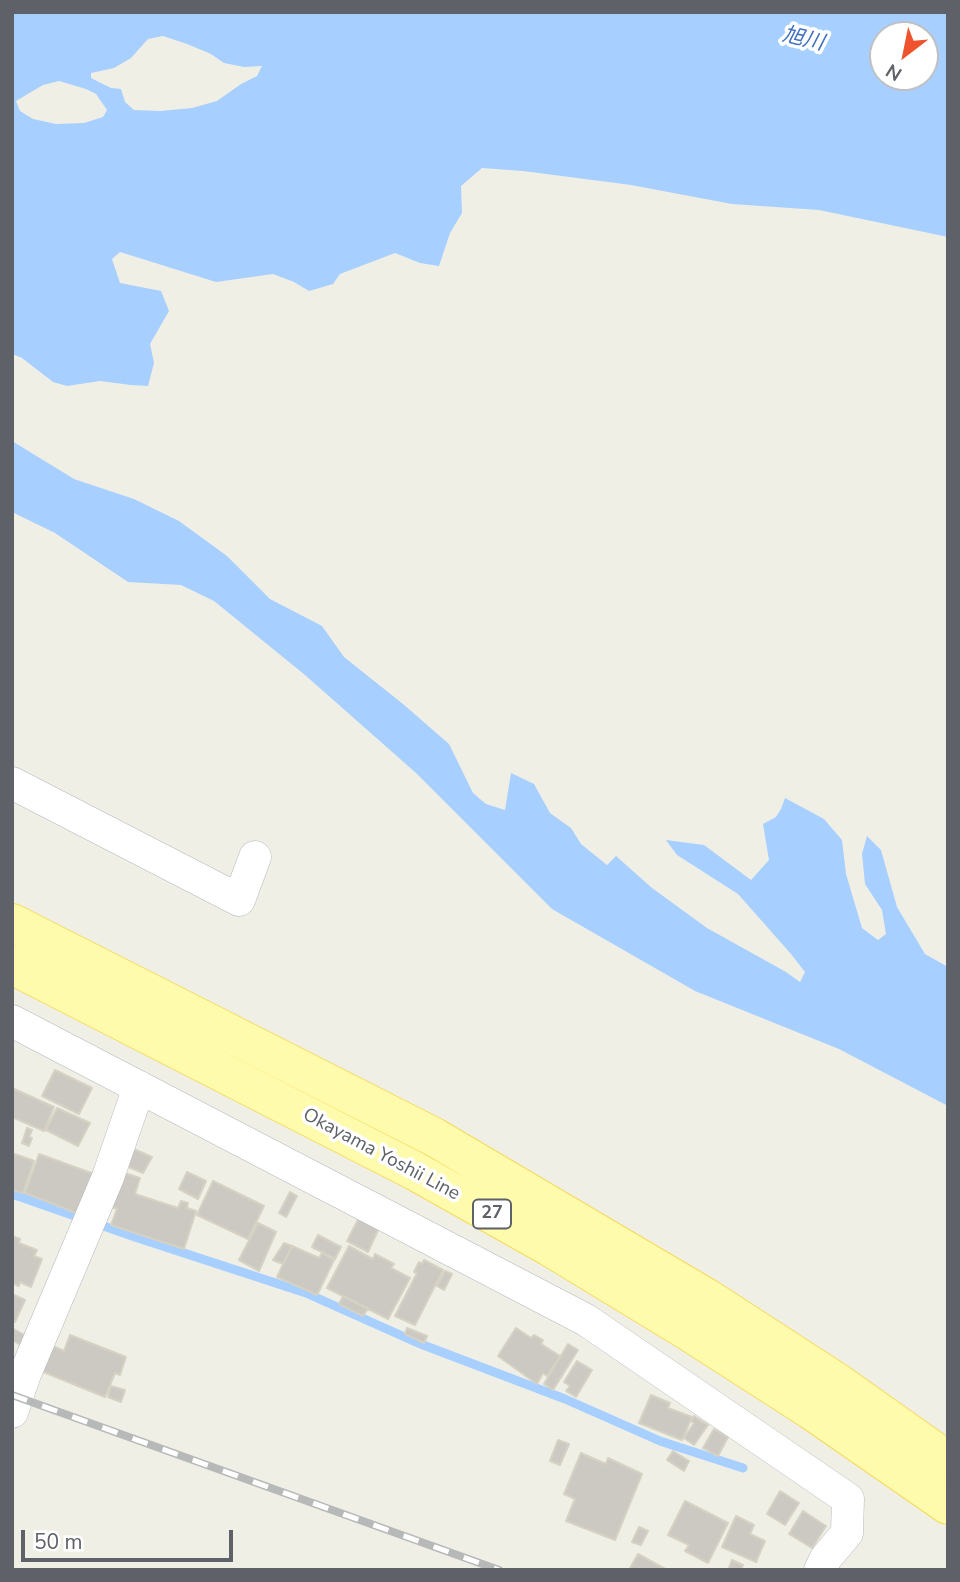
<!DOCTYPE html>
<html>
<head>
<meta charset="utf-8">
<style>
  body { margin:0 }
  #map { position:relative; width:960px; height:1582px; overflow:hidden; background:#f0efe6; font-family:"Nunito Sans",sans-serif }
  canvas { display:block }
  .frame { position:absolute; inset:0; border:14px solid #5e6167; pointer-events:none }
  .north { position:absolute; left:869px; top:21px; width:70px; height:70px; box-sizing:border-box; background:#fff; border:2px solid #bfc0c2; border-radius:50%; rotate:212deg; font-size:19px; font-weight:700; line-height:28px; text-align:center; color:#5e6167 }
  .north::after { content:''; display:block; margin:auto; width:24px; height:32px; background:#ee532e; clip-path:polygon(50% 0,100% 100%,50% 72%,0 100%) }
  .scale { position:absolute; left:21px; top:1530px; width:212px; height:32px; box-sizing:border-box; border:4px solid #5e6167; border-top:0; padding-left:9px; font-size:21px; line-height:24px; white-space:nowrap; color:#5e6167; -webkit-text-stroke:5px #fff; paint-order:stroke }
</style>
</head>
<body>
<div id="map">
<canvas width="960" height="1582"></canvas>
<div class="frame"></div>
<div class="north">N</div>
<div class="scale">50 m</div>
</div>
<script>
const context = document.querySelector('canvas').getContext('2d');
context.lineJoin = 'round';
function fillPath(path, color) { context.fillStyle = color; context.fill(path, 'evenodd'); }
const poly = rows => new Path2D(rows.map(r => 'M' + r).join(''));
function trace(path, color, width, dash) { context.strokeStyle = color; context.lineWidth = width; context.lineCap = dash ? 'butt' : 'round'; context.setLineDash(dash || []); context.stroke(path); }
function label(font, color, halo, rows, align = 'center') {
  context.font = font + ' "Nunito Sans","Noto Sans JP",sans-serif'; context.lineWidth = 7; context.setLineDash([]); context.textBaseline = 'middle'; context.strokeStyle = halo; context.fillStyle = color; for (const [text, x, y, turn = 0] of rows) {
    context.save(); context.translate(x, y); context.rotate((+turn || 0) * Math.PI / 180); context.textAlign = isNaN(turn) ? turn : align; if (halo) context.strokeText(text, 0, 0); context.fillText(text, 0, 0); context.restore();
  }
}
fillPath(poly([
  [12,12,948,12,948,237,819,210,732,204,631,185,523,171,482,168,461,186,462,213,450,233,439,266,420,263,395,253,340,274,333,284,309,291,294,282,273,274,216,282,120,252,112,259,120,283,161,291,169,311,150,344,154,363,148,386,131,385,100,381,67,386,53,382,22,358,12,354],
  [883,35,925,35,925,77,883,77],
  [163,36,187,44,211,54,224,63,244,67,262,66,257,76,241,84,217,101,192,108,160,111,134,110,125,102,121,89,111,88,91,78,91,73,114,68,131,58,148,39],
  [59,81,86,89,96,94,107,110,103,117,84,123,56,124,33,119,20,111,16,101,43,85],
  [12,441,74,479,134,499,179,521,227,556,270,599,322,626,344,657,403,704,449,744,473,793,486,804,505,810,511,773,534,784,550,813,571,828,581,844,607,865,616,856,652,888,707,928,786,972,800,982,805,972,791,954,738,894,677,855,666,840,704,845,751,880,769,860,763,824,776,817,781,809,785,798,824,819,842,840,846,874,862,928,878,940,886,934,882,910,865,884,862,854,867,836,881,850,897,907,925,954,948,967,948,1106,839,1049,695,991,552,909,416,773,305,675,214,601,181,585,128,582,55,533,12,512]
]), '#a7cfff');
trace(poly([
  [12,1194,135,1237,306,1293,418,1343,565,1399,660,1441,743,1468]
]), '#a7cfff', 9);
const building = poly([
  [55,1070,92,1088,79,1114,42,1096,55,1070],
  [12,1088,54,1107,44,1131,12,1117,12,1088],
  [57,1108,90,1123,78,1146,46,1130,57,1108],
  [27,1128,32,1130,29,1137,32,1138,29,1146,22,1143,27,1128],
  [129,1147,152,1157,143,1173,121,1164,129,1147],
  [12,1153,34,1161,23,1193,12,1190,12,1153],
  [39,1154,94,1174,79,1214,25,1193,39,1154],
  [118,1171,140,1178,135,1194,178,1208,181,1201,188,1203,187,1208,196,1211,184,1249,111,1225,117,1209,107,1205,118,1171],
  [187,1172,206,1181,198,1199,179,1189,187,1172],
  [213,1181,264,1206,248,1239,197,1215,213,1181],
  [290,1192,297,1196,286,1217,279,1213,290,1192],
  [359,1218,379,1228,368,1252,347,1241,359,1218],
  [258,1223,276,1232,259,1271,239,1260,258,1223],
  [318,1235,341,1247,335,1259,312,1247,318,1235],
  [12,1236,20,1239,19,1243,37,1250,34,1256,42,1259,31,1287,20,1282,19,1286,12,1283,12,1236],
  [284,1243,292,1246,283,1264,273,1260,284,1243],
  [292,1246,319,1258,322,1253,334,1260,317,1295,277,1277,292,1246],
  [349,1246,373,1259,375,1254,394,1264,391,1268,410,1278,388,1319,327,1288,349,1246],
  [424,1260,443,1270,415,1325,395,1316,417,1273,414,1272,419,1262,422,1264,424,1260],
  [445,1271,452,1274,444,1290,437,1286,445,1271],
  [12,1294,25,1300,15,1322,12,1320,12,1294],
  [343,1296,368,1308,363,1316,339,1304,343,1296],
  [12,1328,26,1336,21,1345,12,1340,12,1328],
  [407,1328,427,1336,424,1343,405,1334,407,1328],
  [516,1328,531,1338,534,1335,543,1340,541,1344,560,1356,547,1376,543,1373,537,1384,498,1356,516,1328],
  [70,1335,126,1357,120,1375,115,1373,105,1397,36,1369,46,1343,64,1351,70,1335],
  [568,1344,578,1350,553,1390,544,1384,568,1344],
  [577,1361,592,1370,576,1397,566,1391,570,1386,564,1382,577,1361],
  [111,1386,125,1390,121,1402,108,1397,111,1386],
  [651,1395,670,1403,668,1408,692,1417,682,1440,639,1423,651,1395],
  [694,1416,708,1425,694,1445,684,1438,694,1423,691,1421,694,1416],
  [714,1429,728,1437,718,1456,703,1448,714,1429],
  [558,1440,569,1444,560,1465,550,1461,558,1440],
  [673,1451,689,1461,684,1471,667,1460,673,1451],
  [581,1453,606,1464,608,1458,642,1474,615,1540,566,1521,575,1499,564,1494,581,1453],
  [780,1491,799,1503,785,1525,767,1514,780,1491],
  [685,1501,728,1523,708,1563,685,1551,689,1545,668,1535,685,1501],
  [803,1511,826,1526,812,1548,789,1534,803,1511],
  [736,1516,754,1525,750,1534,765,1541,756,1562,722,1547,736,1516],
  [639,1527,648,1531,641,1545,632,1542,639,1527],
  [638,1554,667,1570,629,1570,638,1554],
  [732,1560,743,1565,741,1570,728,1570,732,1560]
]);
fillPath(building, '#ccc9c3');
trace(building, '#d5d2c4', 2);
const minor = poly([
  [12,783,239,900,255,857],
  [12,1021,586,1320,848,1499,847,1533,826,1558,820,1570],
  [12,1412,25,1374,108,1177,139,1087]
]);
const primary = poly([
  [12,923,434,1137,707,1298,838,1383,948,1461],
  [12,965,415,1171,550,1247,688,1331,811,1410,948,1505]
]);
trace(minor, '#b6b8bd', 33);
trace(primary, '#f5db5a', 40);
trace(minor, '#fff', 32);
trace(primary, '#fffbac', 38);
const rail = poly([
  [12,1395,499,1570]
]);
trace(rail, '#b7b8b8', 8);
trace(rail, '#fff', 5, [16]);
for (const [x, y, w] of [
  [492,1214,38]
]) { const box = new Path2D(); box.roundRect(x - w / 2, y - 14.5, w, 29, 5); context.fillStyle = '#fff'; context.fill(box); trace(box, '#5e6167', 2); }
label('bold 18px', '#5e6167', null, [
  ["27",492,1214]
]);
label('19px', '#5e6167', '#fff', [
  ["Okayama Yoshii Line",381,1155,28]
]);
label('italic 21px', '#4271be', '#fff', [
  ["旭川",803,40,13]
]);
</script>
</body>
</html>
